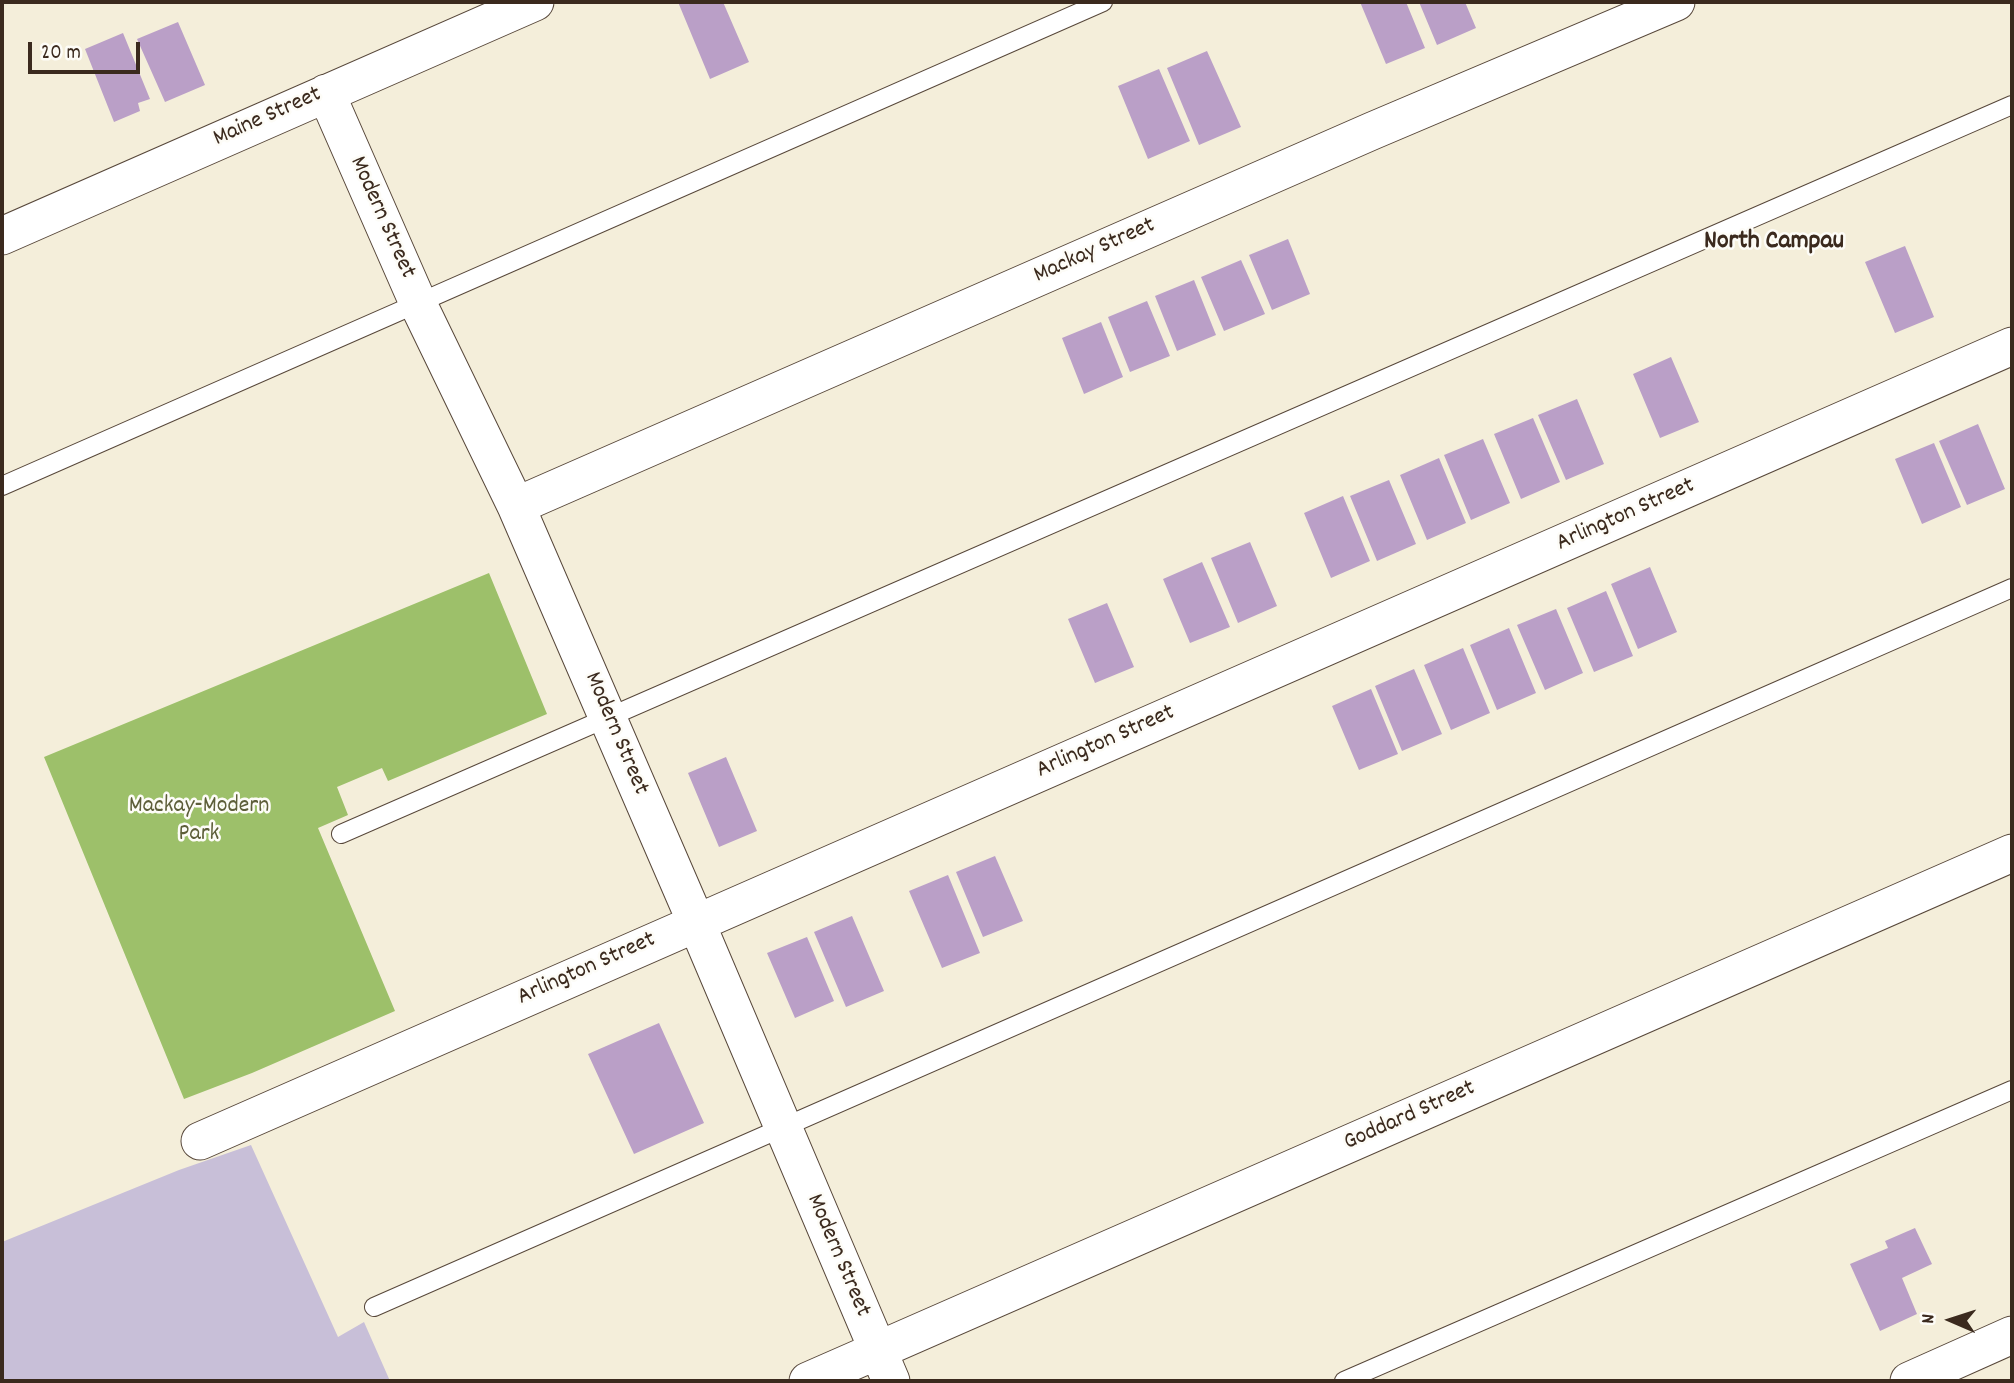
<!DOCTYPE html>
<html>
<head>
<meta charset="utf-8">
<style>
  body { margin:0 }
  #map { position:relative; width:2014px; height:1383px; overflow:hidden; background:#f4eeda; font-family:Dekko,sans-serif }
  canvas { display:block }
  .frame { position:absolute; inset:0; border:4px solid #3b2a1e; pointer-events:none }
  .north { position:absolute; left:1916px; top:1285px; width:70px; height:70px; -webkit-text-stroke:5px #fdfcf7; paint-order:stroke; rotate:273deg; font-size:19px; font-weight:700; line-height:28px; text-align:center; color:#3b2a1e }
  .north::after { content:''; display:block; margin:auto; width:24px; height:32px; background:#3b2a1e; clip-path:polygon(50% 0,100% 100%,50% 72%,0 100%) }
  .scale { position:absolute; left:28px; top:42px; width:112px; height:32px; box-sizing:border-box; border:4px solid #3b2a1e; border-top:0; padding-left:9px; font-size:21px; line-height:24px; white-space:nowrap; color:#3b2a1e; -webkit-text-stroke:5px #fdfcf7; paint-order:stroke }
</style>
</head>
<body>
<div id="map">
<canvas width="2014" height="1383"></canvas>
<div class="frame"></div>
<div class="north">N</div>
<div class="scale">20 m</div>
</div>
<script>
const context = document.querySelector('canvas').getContext('2d');
context.lineJoin = 'round';
function fillPath(path, color) { context.fillStyle = color; context.fill(path, 'evenodd'); }
const poly = rows => new Path2D(rows.map(r => 'M' + r).join(''));
function trace(path, color, width, dash) { context.strokeStyle = color; context.lineWidth = width; context.lineCap = dash ? 'butt' : 'round'; context.setLineDash(dash || []); context.stroke(path); }
function label(font, color, halo, rows, align = 'center') {
  context.font = font + ' Dekko,sans-serif'; context.lineWidth = 5; context.setLineDash([]); context.textBaseline = 'middle'; context.strokeStyle = halo; context.fillStyle = color; for (const [text, x, y, turn = 0] of rows) {
    context.save(); context.translate(x, y); context.rotate((+turn || 0) * Math.PI / 180); context.textAlign = isNaN(turn) ? turn : align; if (halo) context.strokeText(text, 0, 0); context.fillText(text, 0, 0); context.restore();
  }
}
fillPath(poly([
  [251,1145,338,1337,364,1322,390,1381,2,1381,2,1242,179,1170]
]), '#c8bfd8');
fillPath(poly([
  [489,573,547,714,388,781,382,768,337,787,348,815,318,828,395,1011,252,1073,184,1099,44,757]
]), '#9dc06a');
fillPath(poly([
  [678,2,723,2,749,62,710,79],
  [1360,2,1406,2,1425,48,1386,64],
  [1419,2,1465,2,1476,28,1437,45],
  [178,22,205,85,165,102,137,39],
  [123,33,150,99,138,103,140,111,114,122,85,49],
  [1207,51,1241,127,1199,145,1167,68],
  [1159,69,1190,141,1148,159,1118,86],
  [1288,239,1310,294,1272,310,1249,255],
  [1905,246,1934,317,1895,333,1865,262],
  [1241,260,1265,314,1224,331,1201,277],
  [1194,280,1216,335,1177,351,1155,296],
  [1147,301,1170,356,1130,372,1108,317],
  [1101,322,1123,377,1084,394,1062,338],
  [1671,357,1699,422,1660,438,1633,374],
  [1577,399,1604,464,1566,480,1538,415],
  [1533,418,1560,482,1521,499,1494,434],
  [1978,424,2005,489,1967,505,1939,441],
  [1483,439,1510,503,1471,520,1444,455],
  [1934,443,1961,507,1922,524,1895,459],
  [1439,458,1466,523,1427,540,1400,475],
  [1389,480,1416,544,1377,561,1350,496],
  [1343,496,1370,561,1331,578,1304,513],
  [1250,542,1277,606,1238,623,1211,558],
  [1202,562,1230,627,1190,643,1163,579],
  [1650,567,1677,632,1638,649,1611,584],
  [1606,591,1633,656,1594,672,1567,608],
  [1107,603,1134,667,1095,683,1068,619],
  [1556,609,1583,673,1545,690,1517,625],
  [1509,628,1536,693,1497,710,1470,645],
  [1463,648,1490,713,1451,730,1424,665],
  [1414,669,1442,734,1402,751,1375,686],
  [1371,689,1398,754,1359,770,1332,706],
  [726,757,757,831,719,847,688,773],
  [995,856,1023,921,983,937,956,872],
  [948,875,980,953,942,968,909,891],
  [852,916,884,991,846,1007,814,932],
  [807,937,834,1001,795,1018,767,953],
  [659,1023,704,1123,634,1154,588,1054],
  [1915,1228,1932,1264,1902,1278,1917,1314,1880,1331,1850,1264,1888,1248,1885,1241]
]), '#ba9fc7');
const service = poly([
  [2,486,1103,2],
  [341,834,2012,105],
  [374,1307,2012,588],
  [1344,1381,2012,1090]
]);
const minor = poly([
  [326,93,422,312,516,506,696,922,891,1381],
  [2,236,535,2],
  [516,506,1372,131,1676,2],
  [200,1141,2012,346],
  [808,1381,2012,853],
  [1909,1381,2012,1335]
]);
trace(service, '#57473a', 20);
trace(minor, '#57473a', 39);
trace(service, '#fff', 18);
trace(minor, '#fff', 37);
label('24px', '#3b2a1e', '#fdfcf7', [
  ["Maine Street",268,118,-24],
  ["Modern Street",381,218,66],
  ["Mackay Street",1095,252,-24],
  ["Arlington Street",1626,516,-24],
  ["Modern Street",615,734,67],
  ["Arlington Street",1106,743,-24],
  ["Arlington Street",587,970,-24],
  ["Goddard Street",1410,1117,-24],
  ["Modern Street",837,1256,67]
]);
label('24px', '#5d5e39', '#fdfcf7', [
  ["Mackay-Modern",199,808],
  ["Park",199,836]
]);
label('bold 26px', '#3b2a1e', '#fdfcf7', [
  ["North Campau",1774,243]
]);
</script>
</body>
</html>
